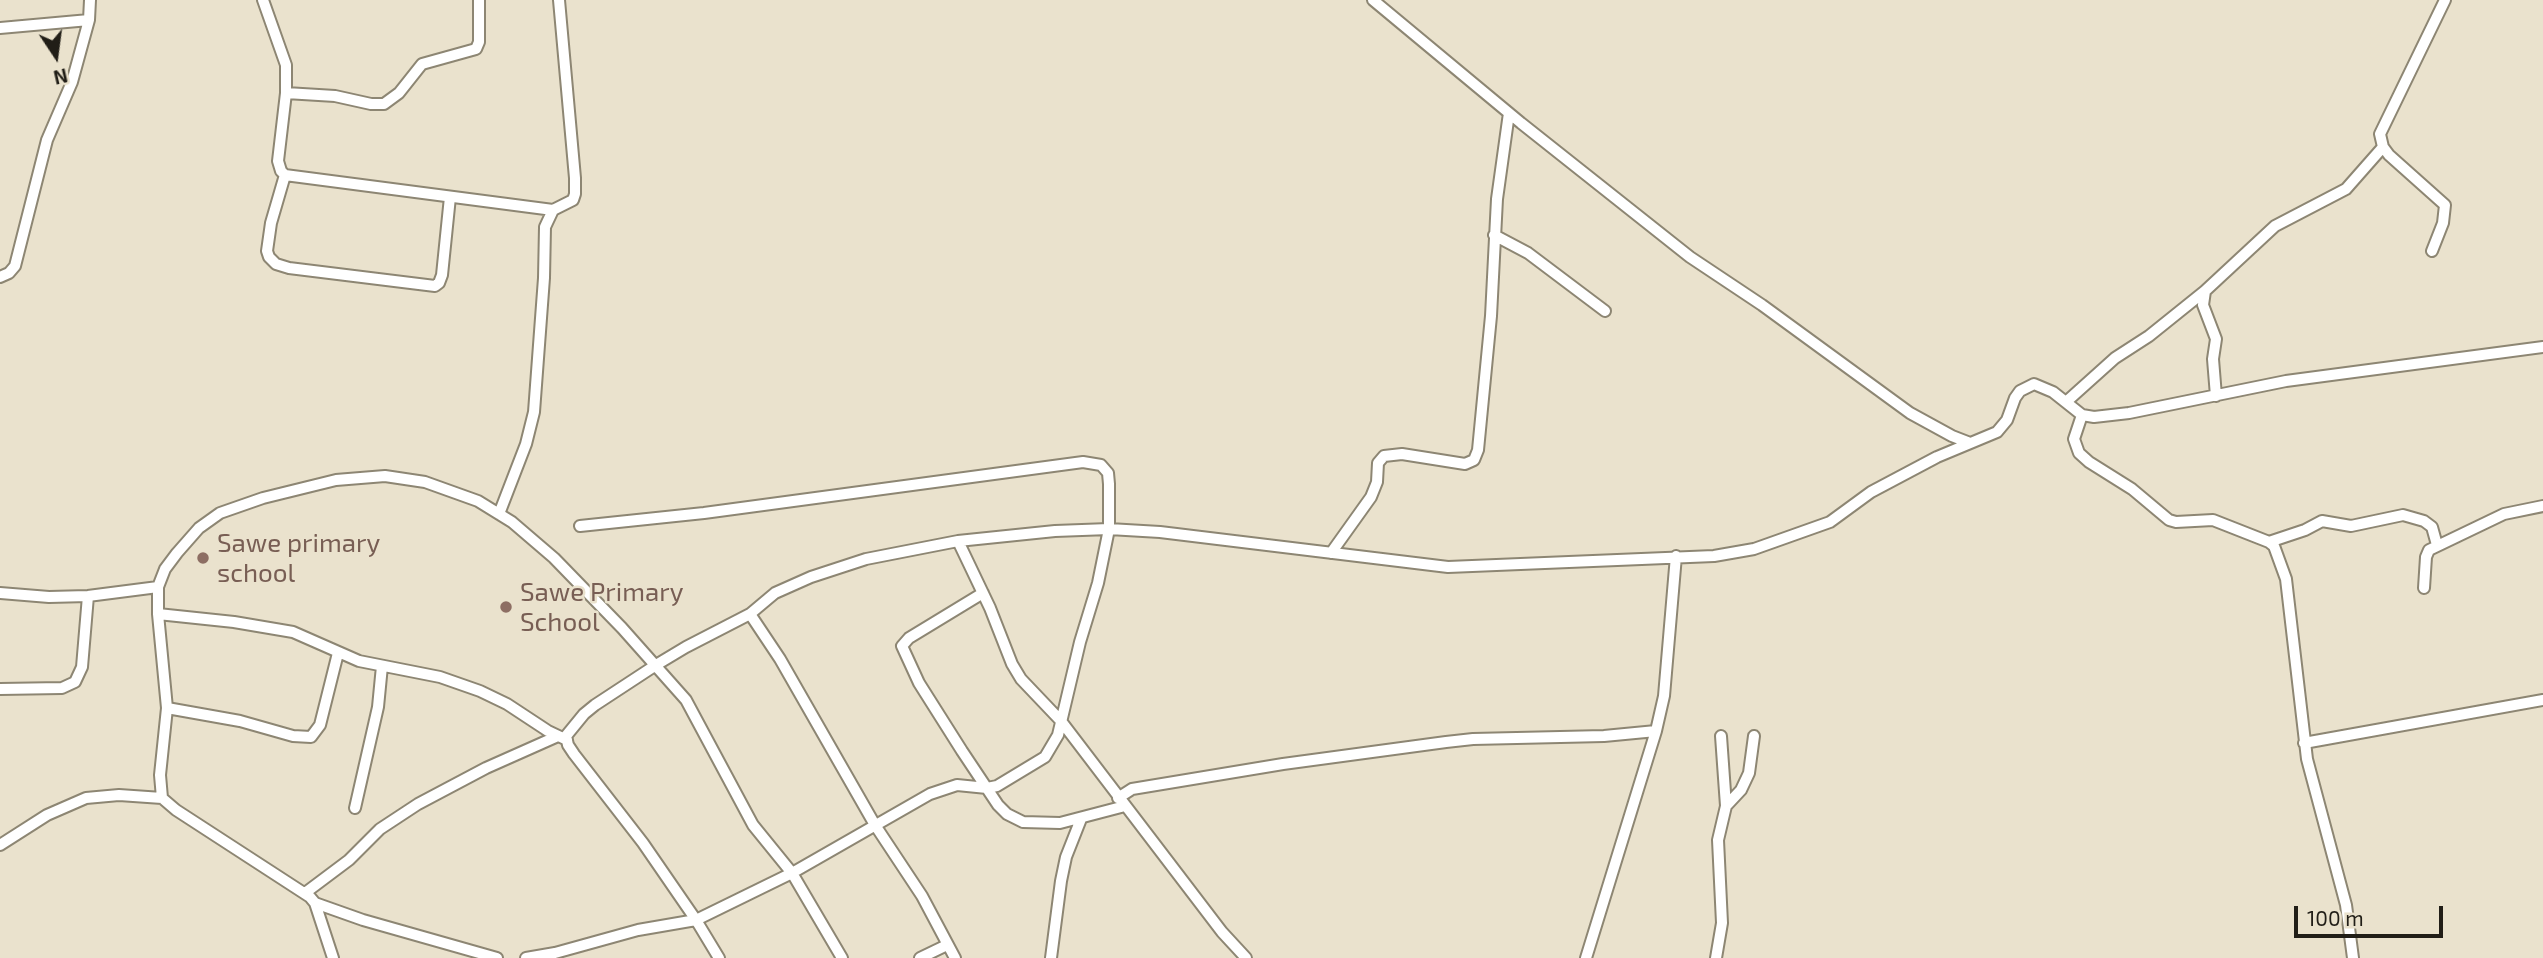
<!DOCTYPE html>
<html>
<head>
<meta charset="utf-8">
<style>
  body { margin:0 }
  #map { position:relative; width:2543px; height:958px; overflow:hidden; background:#eae2cd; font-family:"Exo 2",sans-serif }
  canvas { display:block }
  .north { position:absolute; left:21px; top:21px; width:70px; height:70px; -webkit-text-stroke:5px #eae2cd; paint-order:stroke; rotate:167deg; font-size:19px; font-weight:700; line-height:28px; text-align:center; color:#211e17 }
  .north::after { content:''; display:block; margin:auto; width:24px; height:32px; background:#211e17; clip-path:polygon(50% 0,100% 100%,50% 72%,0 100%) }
  .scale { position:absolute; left:2294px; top:906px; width:149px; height:32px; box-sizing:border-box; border:4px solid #211e17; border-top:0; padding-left:9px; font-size:21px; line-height:24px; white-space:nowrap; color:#211e17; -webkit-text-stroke:5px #eae2cd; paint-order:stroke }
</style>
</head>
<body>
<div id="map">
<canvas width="2543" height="958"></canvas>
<div class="north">N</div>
<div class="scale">100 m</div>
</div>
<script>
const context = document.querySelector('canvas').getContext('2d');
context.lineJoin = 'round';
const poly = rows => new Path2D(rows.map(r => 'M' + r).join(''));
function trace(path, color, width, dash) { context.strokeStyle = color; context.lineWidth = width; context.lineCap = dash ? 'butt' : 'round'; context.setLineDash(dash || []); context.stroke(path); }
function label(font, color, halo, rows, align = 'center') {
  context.font = font + ' "Exo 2",sans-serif'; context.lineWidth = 5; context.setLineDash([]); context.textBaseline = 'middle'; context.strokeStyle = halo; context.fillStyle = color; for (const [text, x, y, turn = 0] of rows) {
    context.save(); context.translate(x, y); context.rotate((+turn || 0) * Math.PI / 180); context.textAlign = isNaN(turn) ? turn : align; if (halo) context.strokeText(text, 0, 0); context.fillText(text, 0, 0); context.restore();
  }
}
const street = poly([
  [263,0,286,65,286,93,278,161,281,171,285,175,553,210],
  [1373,0,1521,123,1690,257,1762,305,1910,413,1952,436,1970,443],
  [0,28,89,20],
  [286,93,335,96,371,104,384,104,399,93,422,64,476,49,479,42,479,0],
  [285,175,271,223,267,251,269,257,276,264,289,268,435,286,439,283,442,275,450,197],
  [1494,235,1528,253,1605,311],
  [2432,251,2443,223,2445,205,2389,155,2383,147,2380,134,2445,0],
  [0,277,9,273,15,266,47,140,72,82,89,20,90,0],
  [2216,396,2213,359,2216,339,2203,305,2205,291,2275,226,2346,189,2383,147],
  [2066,402,2115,358,2149,336,2205,291],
  [2082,415,2074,439,2079,453,2089,462,2132,489,2169,520,2176,522,2213,520,2269,542,2274,546,2286,579,2307,759,2346,905,2353,958],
  [499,514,526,444,534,412,544,278,545,227,553,210,573,200,575,194,575,178,559,0],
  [958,541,990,608,1012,664,1021,679,1061,721,1222,932,1246,958],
  [2269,542,2305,530,2322,521,2351,526,2403,515,2424,521,2432,527,2437,545],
  [1331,553,1371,497,1377,482,1378,463,1384,456,1402,454,1465,464,1474,460,1478,450,1491,316,1497,199,1509,113],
  [2424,588,2426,557,2429,550,2504,514,2543,506],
  [0,593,49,597,88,596,158,587],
  [983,593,909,638,902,646,919,683,962,751,998,805,1007,814,1023,822,1060,823,1125,806],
  [158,614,234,622,293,632,359,661,440,677,480,691,507,704,548,731,567,740],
  [750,614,780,659,875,825,922,896,955,958],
  [0,689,62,688,75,682,82,667,88,596],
  [167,708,240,721,293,736,311,737,320,725,338,653],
  [2304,743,2543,700],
  [1118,798,1132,789,1283,764,1446,742,1473,739,1604,736,1656,731],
  [1726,806,1741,790,1749,773,1754,736],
  [355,808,378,707,382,666],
  [0,845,47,815,86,798,119,795,162,798],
  [305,893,349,860,380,829,418,804,486,768,558,736],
  [315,903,363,920,497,958],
  [333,958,315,903,310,897,176,810,162,798,160,775,167,708,158,614,158,587,165,569,177,553,199,528,220,513,263,498,336,480,385,476,425,482,478,501,512,522,554,558,622,628,686,700,753,825,792,873,842,958],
  [526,958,555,953,638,930,696,920,792,873,930,794,957,785,987,788,997,786,1045,757,1058,735,1080,642,1098,583,1109,529,1109,484,1108,473,1101,465,1083,462,704,513,580,526],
  [719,958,696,920,643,843,574,754,568,745,566,736,584,714,595,705,656,665,686,647,750,614,775,593,811,577,866,559,958,541,1055,531,1109,529,1160,532,1448,567,1714,556,1754,549,1830,522,1871,492,1937,457,1997,432,2007,420,2015,398,2020,391,2034,384,2053,392,2082,415,2094,417,2129,413,2286,381,2543,347],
  [920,958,947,945],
  [1051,958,1061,881,1066,857,1081,819],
  [1586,958,1656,731,1664,696,1676,556],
  [1716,958,1722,923,1718,840,1726,806,1721,736]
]);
trace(street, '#8d8673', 14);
trace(street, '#fff', 10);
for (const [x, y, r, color] of [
  [203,558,7,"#8d6e63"],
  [506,607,7,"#8d6e63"]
]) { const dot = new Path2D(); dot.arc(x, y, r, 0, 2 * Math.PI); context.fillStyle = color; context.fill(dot); trace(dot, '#eae2cd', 2.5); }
label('26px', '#785e54', '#eae2cd', [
  ["Sawe primary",217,543],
  ["school",217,573],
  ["Sawe Primary",520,592],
  ["School",520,622]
], 'left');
</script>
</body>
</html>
